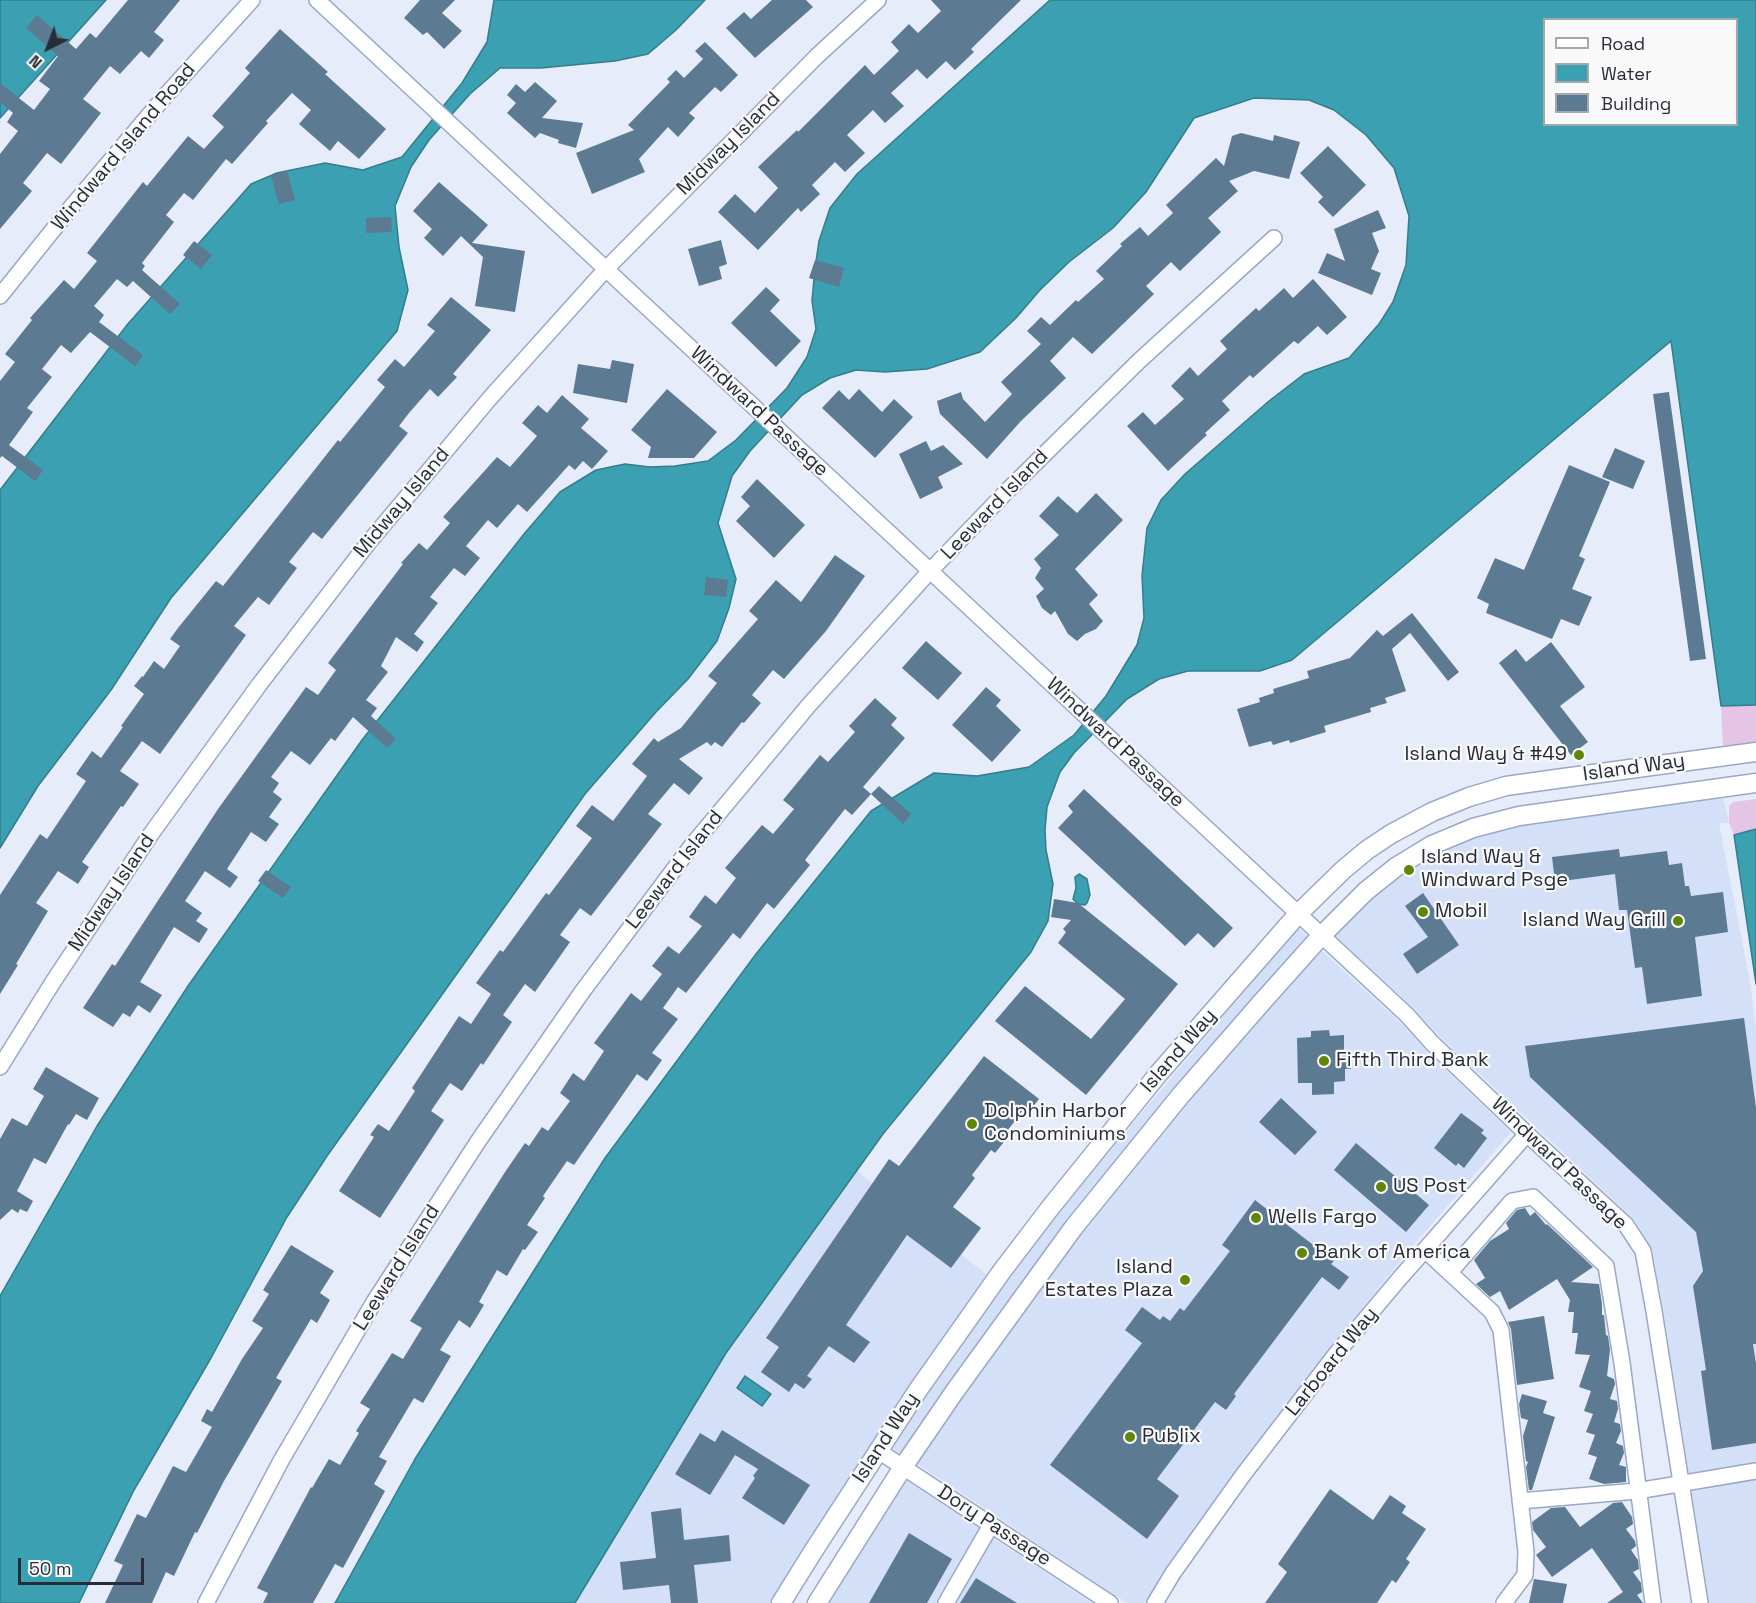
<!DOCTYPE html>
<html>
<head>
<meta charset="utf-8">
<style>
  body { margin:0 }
  #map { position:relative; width:1756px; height:1603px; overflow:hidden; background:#e6ecfa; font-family:"Space Grotesk",sans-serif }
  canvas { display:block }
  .legend { position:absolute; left:1543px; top:18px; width:195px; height:108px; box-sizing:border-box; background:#f9f9f9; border:2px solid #a5a7ac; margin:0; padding:8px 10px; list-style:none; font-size:18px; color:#272c39 }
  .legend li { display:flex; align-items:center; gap:12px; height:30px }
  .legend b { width:30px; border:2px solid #a5a7ac }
  .north { position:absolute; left:18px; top:18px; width:60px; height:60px; -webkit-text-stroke:4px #f9f9f9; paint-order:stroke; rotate:222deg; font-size:16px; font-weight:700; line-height:24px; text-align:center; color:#272c39 }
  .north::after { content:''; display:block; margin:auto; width:21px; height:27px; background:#272c39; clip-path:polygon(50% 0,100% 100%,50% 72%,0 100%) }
  .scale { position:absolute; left:18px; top:1558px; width:126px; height:27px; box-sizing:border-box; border:3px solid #272c39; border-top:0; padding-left:8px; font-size:18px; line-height:21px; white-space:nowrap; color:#272c39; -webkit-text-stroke:4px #f9f9f9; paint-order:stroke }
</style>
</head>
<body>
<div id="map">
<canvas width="1756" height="1603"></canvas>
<ul class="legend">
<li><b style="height:8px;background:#fff"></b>Road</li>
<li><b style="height:16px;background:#3aa0b2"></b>Water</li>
<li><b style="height:16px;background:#5c7b92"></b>Building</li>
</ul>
<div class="north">N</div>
<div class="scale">50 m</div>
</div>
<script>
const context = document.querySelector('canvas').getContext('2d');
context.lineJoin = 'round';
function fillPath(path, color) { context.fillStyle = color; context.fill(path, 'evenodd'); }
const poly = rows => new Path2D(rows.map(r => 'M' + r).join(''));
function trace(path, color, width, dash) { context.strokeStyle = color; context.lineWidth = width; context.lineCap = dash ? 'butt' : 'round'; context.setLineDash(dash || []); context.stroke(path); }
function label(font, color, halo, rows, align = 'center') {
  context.font = font + ' "Space Grotesk",sans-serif'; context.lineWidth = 4.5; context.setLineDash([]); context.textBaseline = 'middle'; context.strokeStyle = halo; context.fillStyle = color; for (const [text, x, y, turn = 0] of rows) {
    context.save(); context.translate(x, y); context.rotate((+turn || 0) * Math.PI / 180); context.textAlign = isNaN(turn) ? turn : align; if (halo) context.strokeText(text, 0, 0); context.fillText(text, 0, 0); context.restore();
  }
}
fillPath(poly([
  [1723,796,1729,823,1719,823,1750,982,1756,1029,1756,1462,1689,1474,1663,1308,1652,1248,1634,1219,1439,1036,1415,1009,1334,935,1371,898,1401,874,1436,853,1475,837,1520,825],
  [1298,928,1308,937,1175,1089,1068,1222,1017,1288,901,1454,890,1447,1008,1278,1057,1213],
  [1320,949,1401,1023,1425,1050,1511,1132,1406,1254,1329,1349,1236,1469,1166,1568,1145,1603,1127,1603,916,1463,1032,1297,1081,1232,1188,1100],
  [856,1170,988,1276,865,1454,771,1603,575,1603,726,1353],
  [905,1480,979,1528,936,1603,828,1603],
  [1756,1480,1756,1603,1709,1603,1692,1492],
  [993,1538,1092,1603,956,1603]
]), '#d4dff8');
fillPath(poly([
  [1756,705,1756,743,1723,748,1721,706],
  [1756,799,1756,829,1734,835,1729,823,1729,806,1733,802]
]), '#e5c5e7');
const water = poly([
  [0,0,106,0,0,118,0,0],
  [494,0,705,0,676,30,648,54,615,61,541,68,500,68,470,94,429,140,411,167,395,206,399,247,408,290,397,331,171,598,111,690,38,786,0,848,0,490,127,325,251,184,277,173,325,163,363,170,402,157,462,83,487,42,494,0],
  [1050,0,1756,0,1756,705,1721,706,1671,341,1292,660,1260,671,1188,671,1159,679,1127,699,1074,753,1060,772,1047,807,1045,830,1046,850,1053,884,1048,921,1031,952,883,1134,726,1353,575,1603,335,1603,415,1459,605,1158,756,954,871,811,934,773,977,776,1029,767,1074,735,1106,696,1137,645,1144,618,1142,576,1147,528,1161,500,1185,474,1269,401,1304,374,1349,358,1379,324,1393,302,1406,265,1409,216,1394,168,1366,135,1334,110,1309,100,1254,98,1194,118,1146,192,1113,228,1069,262,1040,290,1016,318,980,352,927,369,885,372,856,370,830,378,802,395,750,451,732,476,718,523,736,579,729,608,717,641,688,679,656,712,585,794,327,1156,287,1217,211,1358,134,1490,79,1603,0,1603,0,1296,97,1126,188,986,362,740,524,534,560,492,596,470,625,464,650,467,675,466,708,461,736,440,787,388,807,357,816,329,812,301,815,268,819,241,830,208,857,174,1050,0],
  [1544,20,1736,20,1736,124,1544,124,1544,20],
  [1756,829,1756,984,1734,835,1756,829],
  [1079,874,1087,879,1090,895,1087,903,1085,905,1078,904,1073,899,1076,888,1075,877,1079,874],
  [745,1376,771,1394,762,1406,737,1388,745,1376]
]);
fillPath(water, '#3aa0b2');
trace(water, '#347d8e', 1.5);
fillPath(poly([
  [128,0,180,0,154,32,164,40,149,58,141,51,120,74,110,66,83,99,101,113,61,164,47,153,23,183,32,191,0,229,0,154,18,131,7,122,13,113,0,102,0,83,34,110,50,89,39,81,58,56,26,28,37,15,76,49,90,33,96,38],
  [420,0,455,0,442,13,462,31,444,49,427,32,423,35,404,18],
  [772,0,806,0,813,7,755,58,726,28,744,12,751,19],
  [931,0,1021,0,971,49,974,52,955,70,946,61,927,79,917,69,891,93,904,106,885,123,873,110,847,135,865,153,845,172,835,162,812,185,820,194,801,212,798,208,758,250,718,212,735,194,755,213,778,188,758,167,797,130,798,132,865,65,874,75,899,51,891,42,909,24,918,33,941,11],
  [280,29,328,72,325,74,386,129,359,159,338,141,330,151,299,124,311,110,292,93,266,121,268,123,232,164,226,159,193,200,184,193,166,215,174,222,142,263,145,266,142,270,180,304,170,314,133,281,127,287,117,279,94,306,104,315,99,322,143,355,135,366,90,332,71,353,61,345,42,369,52,377,27,408,33,412,9,445,43,470,35,481,2,456,0,458,0,381,15,362,5,354,32,320,30,318,64,280,74,289,97,261,87,253,143,182,147,186,188,136,204,149,224,127,212,116,250,73,245,68],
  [705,42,738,75,721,92,715,87,689,113,695,118,678,137,668,127,639,159,645,172,592,194,576,153,634,130,628,125,670,82,667,79,676,70,684,78,703,59,695,51],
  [535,82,557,101,542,118,583,123,576,148,558,143,559,140,540,133,535,138,507,113,516,103,507,95,516,84,525,92],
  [1241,133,1273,141,1274,135,1300,142,1289,179,1254,171,1229,181,1238,191,1208,218,1221,232,1180,271,1171,262,1146,286,1154,294,1092,354,1073,337,1050,361,1066,378,1021,421,987,459,940,414,937,401,961,392,963,399,985,422,1012,394,1001,382,1041,344,1027,331,1041,317,1050,325,1076,300,1078,302,1104,279,1096,271,1122,246,1120,244,1140,227,1148,236,1173,213,1166,205,1216,158,1224,166,1232,136],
  [1328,146,1366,185,1333,217,1318,202,1323,197,1300,173],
  [287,171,295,200,279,204,271,176],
  [439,182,488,225,472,243,525,251,515,312,475,306,483,257,461,236,443,256,424,238,432,229,413,211],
  [1378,210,1386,228,1372,233,1379,251,1371,269,1381,273,1372,295,1318,273,1327,253,1345,261,1334,229],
  [391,217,392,232,366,233,366,218],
  [721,240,727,264,719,267,722,279,699,286,688,249],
  [194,241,212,255,201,269,183,255],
  [815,260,844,268,839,287,809,278],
  [1313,279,1347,317,1327,335,1318,326,1298,344,1294,341,1253,378,1250,375,1222,401,1230,410,1205,433,1207,435,1168,471,1127,426,1143,412,1155,425,1184,399,1171,386,1190,367,1198,376,1227,349,1220,341,1256,308,1259,311,1284,288,1293,298],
  [766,287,780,300,770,311,801,341,776,367,731,323],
  [451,297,491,330,453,374,457,377,438,397,430,389,409,413,399,426,408,433,322,539,313,532,289,562,297,568,269,605,258,597,234,626,246,635,160,754,142,741,120,771,139,784,123,807,121,806,82,862,89,867,78,884,58,871,36,903,48,911,16,964,18,965,0,994,0,895,40,834,47,839,86,781,76,774,92,751,101,758,123,727,121,726,144,694,134,686,142,676,143,677,154,661,164,669,180,646,170,639,178,628,216,581,223,586,338,440,340,442,385,387,377,380,395,359,404,367,435,331,427,325],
  [612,360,634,364,627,403,573,393,578,364,610,369],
  [667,389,717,432,694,458,648,458,651,447,631,430],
  [859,389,882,412,894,399,913,417,875,458,822,408,839,390,849,400],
  [1669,392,1706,659,1690,661,1653,394],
  [562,395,589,419,581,428,608,451,592,469,583,461,575,470,569,465,527,512,518,504,497,528,488,520,466,546,480,558,465,576,454,568,430,597,438,603,414,634,424,642,417,652,396,637,381,666,388,672,366,700,377,708,371,716,396,739,387,748,353,717,335,741,331,738,310,765,291,751,271,777,279,783,273,792,282,799,269,817,279,824,266,842,251,832,227,869,238,877,230,888,205,871,185,901,202,913,196,921,208,929,199,943,174,927,140,982,162,995,150,1013,138,1005,130,1017,123,1013,113,1027,83,1008,112,964,115,966,218,809,306,687,318,695,336,670,328,663,403,564,401,563,419,543,427,550,450,523,443,517,497,457,510,467,537,436,522,423,538,405,547,413],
  [926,441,931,451,943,445,963,464,938,477,943,488,920,499,899,454],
  [1615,448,1645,461,1633,489,1602,477],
  [1569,465,1610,482,1579,556,1585,559,1572,589,1592,597,1579,626,1561,619,1552,639,1486,613,1489,604,1477,598,1495,558,1524,570],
  [757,479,805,525,774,558,736,521,750,506,741,497],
  [1096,493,1123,520,1075,569,1098,595,1089,604,1103,621,1096,629,1085,634,1077,641,1068,634,1055,611,1051,615,1042,608,1036,596,1044,589,1035,578,1041,568,1034,559,1059,535,1039,516,1058,496,1077,513],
  [835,555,865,576,826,631,784,679,773,670,752,695,761,703,744,723,742,722,722,747,715,742,711,746,707,742,679,759,703,778,689,795,674,783,648,814,662,824,591,916,580,908,560,935,570,942,535,992,525,984,503,1015,512,1022,483,1065,481,1063,462,1091,450,1083,431,1111,444,1120,380,1218,339,1191,374,1137,370,1135,378,1124,389,1131,415,1091,412,1088,459,1016,471,1024,491,994,476,983,500,950,503,952,546,893,549,895,592,838,576,826,592,805,613,821,647,776,632,764,654,738,658,742,681,728,717,683,708,676,758,619,749,611,776,580,801,602],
  [706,577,728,580,726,597,704,595],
  [1412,613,1459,672,1448,681,1410,633,1392,649,1406,691,1385,698,1387,703,1370,708,1371,712,1324,726,1326,732,1290,743,1289,740,1273,745,1271,741,1249,747,1237,709,1260,702,1259,698,1274,693,1273,689,1309,678,1307,671,1350,658,1377,630,1383,636],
  [926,641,962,673,938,700,902,668],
  [1551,642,1585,687,1560,706,1588,742,1571,755,1499,663,1516,649,1526,662],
  [986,687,1001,700,996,706,1021,730,992,762,952,725],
  [875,698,897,718,891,725,905,738,863,787,871,794,852,815,845,809,805,860,810,865,774,909,767,903,740,939,733,933,686,993,678,987,663,1008,678,1019,652,1053,662,1060,647,1081,637,1074,574,1165,567,1161,543,1196,545,1198,527,1225,538,1232,525,1250,523,1249,507,1276,497,1270,479,1302,484,1305,470,1328,459,1320,440,1350,451,1356,423,1403,414,1398,379,1457,387,1461,374,1484,385,1491,343,1568,335,1564,313,1603,263,1603,268,1593,257,1588,311,1487,312,1488,329,1459,340,1465,359,1433,356,1431,370,1409,360,1403,392,1353,403,1359,422,1328,410,1321,505,1172,525,1143,529,1146,542,1127,548,1131,570,1101,560,1093,573,1073,584,1081,604,1051,594,1043,631,993,641,1001,662,974,652,966,668,946,679,954,702,926,689,917,705,895,716,904,736,878,725,868,762,825,773,834,794,809,783,800,820,755,828,762,855,732,849,726],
  [879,786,911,814,903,824,871,794],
  [1084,789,1233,928,1214,948,1198,933,1185,946,1058,828,1073,812,1068,806],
  [1619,849,1620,857,1667,851,1669,865,1682,863,1685,886,1689,886,1691,896,1723,892,1728,932,1695,937,1702,996,1647,1004,1642,967,1635,968,1627,910,1619,910,1615,874,1555,882,1552,857],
  [266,870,291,887,283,898,258,881],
  [1423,893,1459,945,1417,974,1403,954,1428,937,1405,906],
  [1054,899,1078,903,1178,984,1086,1095,995,1021,1025,986,1091,1039,1125,999,1058,943,1066,932,1063,929,1071,920,1051,917],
  [1744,1018,1756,1108,1756,1344,1753,1344,1756,1364,1756,1443,1712,1450,1701,1371,1706,1370,1693,1286,1703,1271,1696,1232,1530,1077,1525,1046],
  [1329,1030,1330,1036,1344,1035,1344,1053,1350,1053,1351,1069,1345,1069,1345,1081,1334,1082,1334,1094,1312,1095,1312,1083,1298,1083,1297,1038,1311,1037,1311,1031],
  [984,1056,1039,1099,1028,1113,1023,1110,1005,1134,1008,1137,995,1153,991,1150,972,1175,975,1178,953,1207,981,1228,951,1268,907,1235,846,1325,870,1342,854,1363,829,1346,807,1376,812,1379,804,1389,795,1383,789,1392,761,1372,779,1347,766,1338,889,1159,899,1166],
  [46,1067,99,1098,87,1120,76,1114,69,1125,68,1124,46,1164,34,1158,17,1191,33,1201,27,1212,20,1209,18,1213,12,1209,0,1220,0,1139,12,1118,27,1126,44,1096,33,1089],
  [1281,1098,1317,1132,1295,1155,1259,1122],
  [1461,1113,1484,1130,1481,1133,1487,1138,1464,1168,1458,1163,1456,1166,1434,1148],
  [1356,1143,1429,1205,1406,1232,1334,1170],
  [1255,1200,1334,1261,1331,1264,1349,1277,1339,1290,1322,1277,1234,1394,1236,1396,1226,1410,1215,1402,1157,1479,1179,1496,1147,1539,1050,1465,1142,1343,1125,1330,1142,1307,1160,1320,1163,1316,1170,1321,1180,1308,1184,1311,1230,1251,1222,1245],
  [1525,1208,1530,1216,1535,1212,1546,1225,1547,1224,1593,1267,1571,1282,1599,1284,1602,1304,1602,1315,1604,1315,1606,1335,1608,1336,1610,1350,1607,1376,1614,1379,1615,1384,1610,1399,1617,1401,1618,1409,1614,1422,1620,1424,1621,1431,1616,1443,1623,1446,1624,1453,1619,1465,1626,1467,1626,1482,1604,1484,1589,1479,1597,1457,1588,1454,1595,1435,1586,1432,1593,1414,1584,1411,1591,1391,1579,1387,1590,1355,1575,1354,1578,1333,1572,1333,1574,1312,1568,1312,1570,1300,1557,1279,1509,1310,1500,1291,1490,1297,1476,1284,1485,1278,1474,1260,1490,1241,1509,1229,1506,1223,1517,1210],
  [291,1245,334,1271,320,1293,330,1300,317,1323,311,1319,276,1378,282,1381,224,1481,197,1533,195,1532,174,1576,166,1572,152,1603,105,1603,123,1565,114,1561,137,1514,146,1518,173,1466,186,1472,212,1427,201,1421,207,1409,212,1412,242,1359,263,1328,252,1321,269,1294,263,1290],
  [1544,1316,1554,1379,1517,1385,1511,1329,1508,1322],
  [1522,1394,1547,1401,1543,1413,1555,1417,1532,1490,1529,1490,1526,1467,1528,1462,1526,1461,1523,1436,1528,1420,1521,1418,1519,1404],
  [722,1430,810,1485,784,1525,742,1498,755,1478,753,1476,758,1469,735,1455,710,1495,675,1474,700,1433,715,1442],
  [1330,1489,1373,1520,1390,1495,1406,1506,1402,1513,1426,1529,1406,1559,1410,1562,1396,1583,1392,1580,1377,1603,1265,1603,1287,1572,1278,1564],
  [1622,1502,1632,1517,1633,1524,1626,1529,1635,1541,1636,1546,1631,1550,1638,1560,1639,1569,1633,1572,1641,1583,1642,1592,1637,1595,1643,1603,1607,1603,1623,1592,1592,1548,1552,1577,1536,1555,1546,1547,1533,1530,1532,1522,1551,1508,1565,1507,1580,1527,1613,1503],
  [681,1508,684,1540,729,1535,731,1561,694,1565,698,1603,671,1603,669,1585,623,1590,620,1562,656,1558,651,1512],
  [909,1533,952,1559,927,1603,869,1603],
  [976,1578,1017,1603,960,1603],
  [1534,1579,1567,1584,1563,1603,1529,1603]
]), '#5c7b92');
const minor = poly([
  [317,0,1407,1015,1432,1043,1527,1134,1626,1225,1643,1251,1654,1311,1700,1603],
  [0,296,73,205,166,95,252,0],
  [0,1067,53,982,151,834,259,685,369,542,490,398,606,269,817,56,878,0],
  [1425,1250,1492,1312,1501,1330,1526,1552,1525,1575,1504,1603],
  [1450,1272,1512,1201,1533,1197,1606,1266,1622,1363,1653,1603],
  [877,1450,1110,1603],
  [1520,1501,1637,1491,1756,1471],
  [206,1603,282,1459,374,1302,479,1140,582,992,693,844,809,705,930,571,1008,490,1139,361,1274,238],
  [946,1603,991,1525],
  [1155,1603,1173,1573,1243,1475,1336,1354,1400,1278,1527,1134]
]);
const tertiary = poly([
  [781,1603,814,1550,918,1390,1002,1271,1050,1208,1159,1073,1298,914,1343,870,1367,850,1391,834,1432,812,1469,797,1506,786,1556,779,1756,752],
  [817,1603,903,1467,955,1391,1074,1227,1181,1095,1262,1002,1321,936,1366,891,1396,867,1432,845,1473,828,1519,816,1756,783]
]);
trace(minor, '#9aa8c8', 18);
trace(tertiary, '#9aa8c8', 21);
trace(minor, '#fff', 15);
trace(tertiary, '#fff', 18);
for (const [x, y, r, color] of [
  [1579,755,6,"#608608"],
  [1409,870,6,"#608608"],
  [1423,912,6,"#608608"],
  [1678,921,6,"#608608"],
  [1324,1061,6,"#608608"],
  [972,1124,6,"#608608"],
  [1381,1187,6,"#608608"],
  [1256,1218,6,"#608608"],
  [1302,1253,6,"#608608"],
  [1185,1280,6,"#608608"],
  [1130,1437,6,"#608608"]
]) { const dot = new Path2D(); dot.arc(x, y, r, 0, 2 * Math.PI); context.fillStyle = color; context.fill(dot); trace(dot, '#f9f9f9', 2); }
label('20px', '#272c39', '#f9f9f9', [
  ["Midway Island",729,144,-45],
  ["Windward Island Road",124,147,-50],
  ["Windward Passage",759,412,43],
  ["Midway Island",402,503,-50],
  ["Leeward Island",995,505,-46],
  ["Windward Passage",1115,743,43],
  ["Island Way",1634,768,-8],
  ["Leeward Island",675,870,-52],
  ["Midway Island",112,893,-56],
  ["Island Way",1179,1051,-49],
  ["Windward Passage",1559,1164,44],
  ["Leeward Island",397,1268,-58],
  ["Larboard Way",1332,1362,-51],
  ["Island Way",886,1438,-57],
  ["Dory Passage",994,1526,33]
]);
label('20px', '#272c39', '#f9f9f9', [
  ["Island Way & #49",1567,755,"right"],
  ["Island Way &",1421,858],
  ["Windward Psge",1421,881],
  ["Mobil",1435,912],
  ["Island Way Grill",1666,921,"right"],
  ["Fifth Third Bank",1336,1061],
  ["Dolphin Harbor",984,1112],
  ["Condominiums",984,1135],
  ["US Post",1393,1187],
  ["Wells Fargo",1268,1218],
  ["Bank of America",1314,1253],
  ["Island",1173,1268,"right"],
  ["Estates Plaza",1173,1291,"right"],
  ["Publix",1142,1437]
], 'left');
</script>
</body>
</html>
